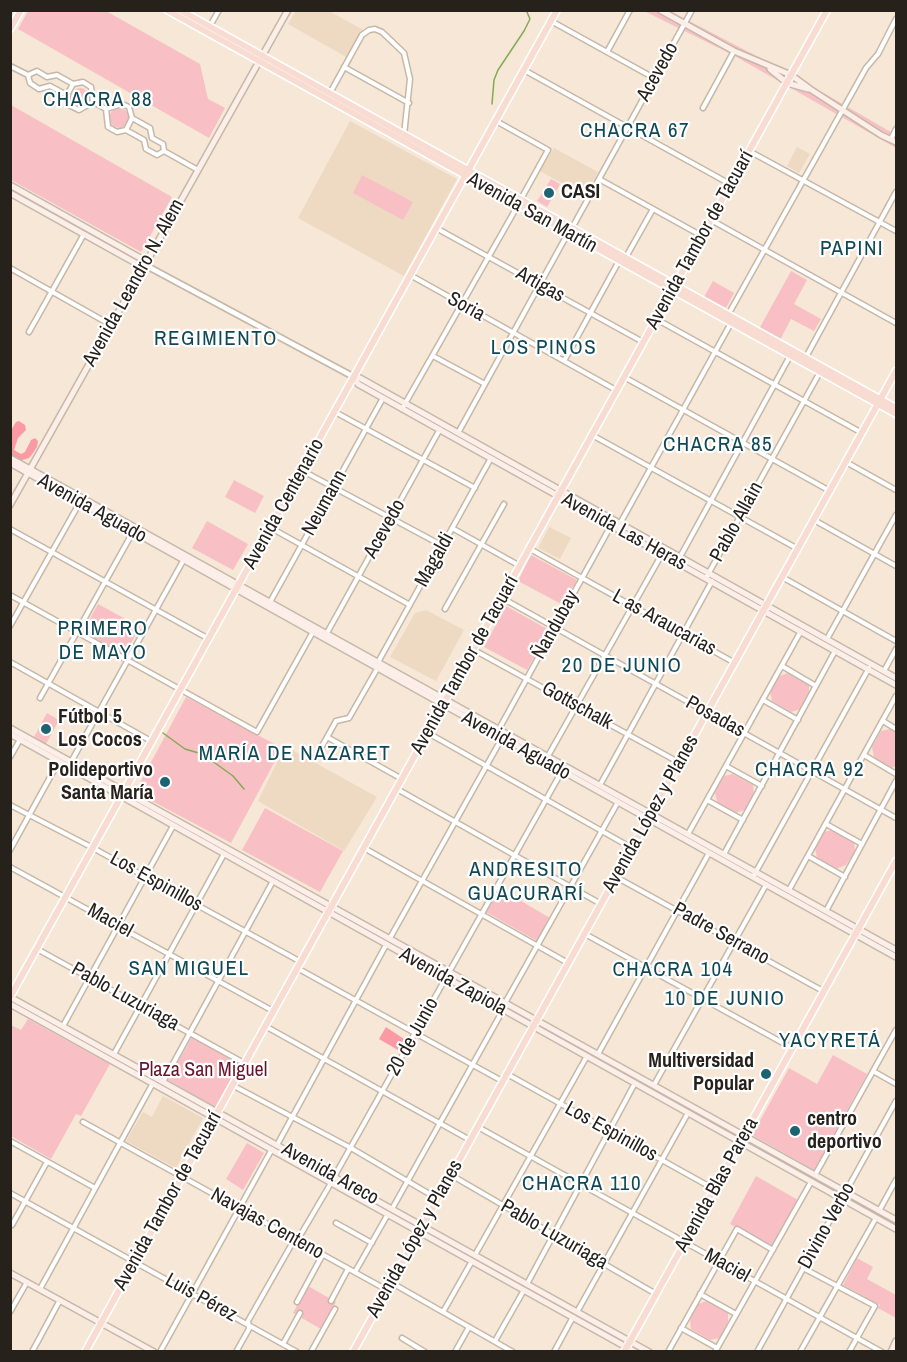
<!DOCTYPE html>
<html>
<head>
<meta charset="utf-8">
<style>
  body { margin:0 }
  #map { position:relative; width:907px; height:1362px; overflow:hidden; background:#f6e7d6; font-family:"Archivo Narrow",sans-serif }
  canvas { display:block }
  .frame { position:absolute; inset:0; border:12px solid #27211b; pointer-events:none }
</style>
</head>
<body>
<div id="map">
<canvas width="907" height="1362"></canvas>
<div class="frame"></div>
</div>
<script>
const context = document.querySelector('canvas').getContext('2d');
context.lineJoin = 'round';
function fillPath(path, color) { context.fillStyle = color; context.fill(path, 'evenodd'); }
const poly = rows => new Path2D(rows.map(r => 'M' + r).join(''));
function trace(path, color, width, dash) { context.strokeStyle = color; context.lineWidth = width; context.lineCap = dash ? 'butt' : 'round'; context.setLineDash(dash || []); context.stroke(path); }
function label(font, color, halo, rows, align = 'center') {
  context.font = font + ' "Archivo Narrow",sans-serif'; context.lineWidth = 4.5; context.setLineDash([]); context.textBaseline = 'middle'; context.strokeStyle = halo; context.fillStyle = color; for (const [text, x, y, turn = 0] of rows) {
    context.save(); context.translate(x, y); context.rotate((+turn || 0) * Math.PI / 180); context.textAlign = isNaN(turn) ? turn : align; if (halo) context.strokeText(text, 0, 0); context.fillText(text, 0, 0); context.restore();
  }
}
fillPath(poly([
  [296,11,329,11,363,30,348,58,288,24],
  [350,121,457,179,404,276,298,218],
  [797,147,810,154,799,173,787,166],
  [554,148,598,172,585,196,540,171],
  [549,527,571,538,560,559,538,548],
  [426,610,464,630,436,681,390,657,415,613],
  [285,746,377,797,344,851,258,801],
  [163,1096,203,1118,176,1168,126,1141,143,1112,152,1117]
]), '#eedac3');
fillPath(poly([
  [28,11,106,11,200,64,208,99,225,108,209,138,18,29],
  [644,11,670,11,791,74,896,135,896,148,733,55],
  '71 97a9 9 0 1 1 18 0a9 9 0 1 1-18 0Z',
  [11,105,172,197,141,252,11,180],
  '109 118a10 10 0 1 1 20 0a10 10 0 1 1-20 0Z',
  [362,175,413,202,403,220,353,193],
  [551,179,560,184,547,207,537,201],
  [791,271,807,280,794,304,821,319,814,331,791,319,780,340,759,329],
  [713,281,734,293,726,308,704,297],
  [234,480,264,496,255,513,225,497],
  [207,521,248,544,233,570,192,548],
  [531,555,577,580,563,605,518,581],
  [98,604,140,627,124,656,82,633],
  [506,606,549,630,527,670,484,647],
  [788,673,809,684,809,694,801,709,791,712,772,701,770,691,779,676],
  [186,697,282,748,231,843,135,792],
  [47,713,59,720,46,744,34,737],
  [890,729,896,733,896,766,892,768,874,757,872,747,881,731],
  [733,774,753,785,754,795,745,810,735,813,717,802,715,792,724,776],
  [130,796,896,1223,896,1227,129,799],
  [265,808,343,851,320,892,242,850],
  [833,830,854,841,855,851,846,865,836,869,817,858,815,848,824,832],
  [499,888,550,918,537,941,486,912],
  [28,1019,110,1064,81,1116,76,1114,51,1159,11,1136,11,1025,21,1030],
  [192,1037,240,1063,216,1108,168,1080],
  [833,1055,867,1074,814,1170,752,1135,789,1068,817,1084],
  [247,1143,264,1153,243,1190,226,1179],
  [756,1176,798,1200,772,1246,730,1224],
  [857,1258,873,1267,867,1279,896,1295,896,1318,878,1308,880,1305,843,1285],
  [308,1286,336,1302,321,1329,293,1313],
  [707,1301,728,1312,728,1322,720,1338,710,1340,691,1329,690,1320,698,1304]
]), '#f8c0c5');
fillPath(poly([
  [19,421,25,425,26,430,18,438,14,450,21,454,25,452,31,440,35,438,38,441,37,447,33,453,29,458,19,461,11,458,10,432,16,422],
  [386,1027,404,1039,398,1050,379,1039]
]), '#fb99a5');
trace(poly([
  [492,104,494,80,498,70,524,31,530,19,526,10],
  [163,733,185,749,202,754,215,763,233,776,244,789]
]), '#84a956', 1.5);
const minor = poly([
  [551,21,654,78],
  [210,26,219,10],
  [607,52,630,10],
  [10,66,28,75,37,71,47,77,57,75,73,84,83,82,91,87,93,102,106,109,122,104,129,107,132,118,150,128,152,138,163,144,164,151,198,170],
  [344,67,409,103],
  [524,70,730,184],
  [28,75,30,83,39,89,50,86,67,95,69,105,79,110,93,102],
  [330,93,362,35,369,30,375,29,382,32,404,53,410,79,404,135],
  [67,95,73,84],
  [703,108,734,51],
  [106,109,108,127,117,132,126,130,144,140,146,149,157,155,164,151],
  [496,121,548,150,521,199],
  [126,130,132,118],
  [891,139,896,129],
  [749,151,896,231],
  [599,179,702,236],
  [711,220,896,323],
  [436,228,643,342],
  [572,228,692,10],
  [626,257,653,209],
  [10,268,111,325],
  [410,275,616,390],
  [728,315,866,68,878,54,896,19],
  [656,319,862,433],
  [29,332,84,234],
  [433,356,485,384],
  [806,357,896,192],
  [564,361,619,261],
  [624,377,830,491],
  [402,409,518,205],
  [335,412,475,488],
  [458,433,568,233],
  [592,435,798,549],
  [846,462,896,490],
  [303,471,443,546],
  [814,520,896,566],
  [271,528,410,605],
  [452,528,520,566],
  [10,529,209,639],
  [617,529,731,323],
  [530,549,735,663],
  [680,557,790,356],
  [782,577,896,641],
  [706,578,820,372],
  [10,595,257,732,314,630],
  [502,598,896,818],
  [269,604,383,398],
  [445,609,504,504],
  [10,626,80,502],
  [327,633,440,429],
  [827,639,896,515],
  [474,650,680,763],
  [10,662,151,741],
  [377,664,491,458],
  [782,666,816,686],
  [884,671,896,649],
  [40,698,133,532],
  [763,700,798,720],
  [883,721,896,729],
  [499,729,614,520],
  [428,733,632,848],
  [327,737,402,779],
  [864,755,896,774],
  [548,756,662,554],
  [10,757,21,738],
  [316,757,336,721,349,718,377,669],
  [71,762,183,561],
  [726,766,762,786],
  [600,785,712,581],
  [397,789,601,904],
  [707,800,743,820],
  [10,805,93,848,301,962],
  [826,824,862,844],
  [688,834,801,631],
  [364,848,568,963],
  [10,850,59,761],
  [724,854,835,651],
  [808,856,845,877],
  [10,867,273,1011],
  [616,877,823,991],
  [753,877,869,668],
  [789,890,896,696],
  [826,911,896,781],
  [585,934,792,1048],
  [390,938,502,738],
  [37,949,244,1063],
  [297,968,502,1081],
  [505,1003,618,802],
  [63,1026,173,826],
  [265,1026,470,1140],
  [114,1054,224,854],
  [598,1054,709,853],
  [873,1071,896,1084],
  [507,1074,714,1189],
  [163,1082,273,881],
  [232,1085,351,1148,438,1199],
  [654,1085,766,885],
  [83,1122,387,1290],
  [478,1127,882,1352],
  [10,1141,95,1188],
  [277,1145,386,945],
  [451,1175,656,1294],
  [815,1175,896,1030],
  [334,1177,562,771],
  [10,1193,297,1352],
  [392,1209,503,1010],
  [879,1211,896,1180],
  [336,1223,372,1243],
  [12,1225,47,1162],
  [475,1255,587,1056],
  [803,1268,875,1306,849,1352],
  [355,1272,388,1214],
  [392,1283,513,1352],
  [527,1284,635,1083],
  [40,1289,153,1083],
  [700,1294,736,1314],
  [331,1301,348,1269],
  [297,1302,323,1254],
  [10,1312,27,1282],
  [443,1312,472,1261],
  [577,1312,688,1113],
  [681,1328,717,1348],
  [402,1338,425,1352],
  [495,1341,524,1290],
  [283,1344,300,1313],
  [32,1352,60,1300],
  [160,1352,272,1149],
  [236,1352,249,1329,248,1321,293,1242,297,1241,331,1183],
  [311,1352,335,1309],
  [455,1352,469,1327],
  [554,1352,573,1317],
  [668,1352,737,1229,773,1250],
  [715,1352,811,1182],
  [757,1352,896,1101],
  [800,1352,876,1218]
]);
const tertiary = poly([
  [145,265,354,377]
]);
const secondary = poly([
  [660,10,734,51,791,75,810,89,881,135,896,142],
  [770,69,787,83,808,89],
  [10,185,142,259,145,265],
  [10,193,139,265,145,265],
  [354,377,358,384,896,685],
  [354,377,360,378,896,678],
  [10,458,896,950],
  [10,463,896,957],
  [10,505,288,10],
  [10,728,896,1220],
  [10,734,896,1229],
  [10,997,649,1352],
  [10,1004,635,1352],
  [10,1273,154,1352],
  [891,1352,896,1341]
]);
const primary = poly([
  [167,10,896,414],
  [180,10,896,408],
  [10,14,12,10],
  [10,29,21,10],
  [10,997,557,10],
  [85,1352,827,10],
  [353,1352,896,371],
  [624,1352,896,861]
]);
trace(minor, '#c6b8a7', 7);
trace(tertiary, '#c6b8a7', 8);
trace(secondary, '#c6b8a7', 8);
trace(primary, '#fff', 9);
trace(minor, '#fff', 4);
trace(tertiary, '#fff', 4.5);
trace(secondary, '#fceee8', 5);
trace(primary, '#f8dcd2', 6);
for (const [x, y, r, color] of [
  [549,193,6,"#1c6373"],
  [46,729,6,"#1c6373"],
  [165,782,6,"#1c6373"],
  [766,1074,6,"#1c6373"],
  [795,1131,6,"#1c6373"]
]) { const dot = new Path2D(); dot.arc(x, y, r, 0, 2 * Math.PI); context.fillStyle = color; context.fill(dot); trace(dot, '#fff', 2); }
label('20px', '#27211b', '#fff', [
  ["Acevedo",658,72,-61],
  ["Avenida San Martín",532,213,29],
  ["Avenida Tambor de Tacuarí",700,240,-61],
  ["Avenida Leandro N. Alem",134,283,-61],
  ["Artigas",540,285,29],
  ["Soria",466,307,29],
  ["Neumann",325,503,-61],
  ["Avenida Centenario",284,504,-61],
  ["Avenida Aguado",92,509,29],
  ["Pablo Allain",737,522,-61],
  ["Acevedo",385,529,-61],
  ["Avenida Las Heras",624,532,29],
  ["Magaldi",435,560,-61],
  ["L as Araucarias",664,623,29],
  ["Ñandubay",556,625,-61],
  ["Avenida Tambor de Tacuarí",465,665,-61],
  ["Gottschalk",577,706,29],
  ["Posadas",715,717,29],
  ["Avenida Aguado",516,746,29],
  ["Avenida López y Planes",651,814,-61],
  ["Los Espinillos",156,882,29],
  ["Maciel",110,921,29],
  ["Padre Serrano",721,934,29],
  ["Avenida Zapiola",453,982,29],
  ["Pablo Luzuriaga",125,997,29],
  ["20 de Junio",413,1037,-61],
  ["Los Espinillos",611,1132,29],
  ["Avenida Areco",330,1174,29],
  ["Avenida Blas Parera",717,1185,-61],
  ["Avenida Tambor de Tacuarí",168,1201,-61],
  ["Navajas Centeno",267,1224,29],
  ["Divino Verbo",827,1226,-61],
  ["Pablo Luzuriaga",554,1235,30],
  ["Avenida López y Planes",415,1239,-61],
  ["Maciel",727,1266,29],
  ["Luis Pérez",201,1298,29]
]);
label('bold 20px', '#27211b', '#fff', [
  ["CASI",561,193],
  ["Fútbol 5",58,718],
  ["Los Cocos",58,741],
  ["Polideportivo",153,771,"right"],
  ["Santa María",153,794,"right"],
  ["Multiversidad",754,1062,"right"],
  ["Popular",754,1085,"right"],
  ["centro",807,1120],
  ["deportivo",807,1143]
], 'left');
label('20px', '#691328', '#fff', [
  ["Plaza San Miguel",203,1071]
]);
context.letterSpacing = '1.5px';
label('21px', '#104956', '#fff', [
  ["CHACRA 88",98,100],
  ["CHACRA 67",635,131],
  ["PAPINI",852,249],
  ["REGIMIENTO",216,339],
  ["LOS PINOS",544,348],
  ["CHACRA 85",718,445],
  ["PRIMERO",103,629],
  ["DE MAYO",103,653],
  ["20 DE JUNIO",622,666],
  ["MARÍA DE NAZARET",295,754],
  ["CHACRA 92",810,770],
  ["ANDRESITO",526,870],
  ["GUACURARÍ",526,894],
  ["SAN MIGUEL",189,969],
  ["CHACRA 104",673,970],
  ["10 DE JUNIO",725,999],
  ["YACYRETÁ",830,1041],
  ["CHACRA 110",582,1184]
]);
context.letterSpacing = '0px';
</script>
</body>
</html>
